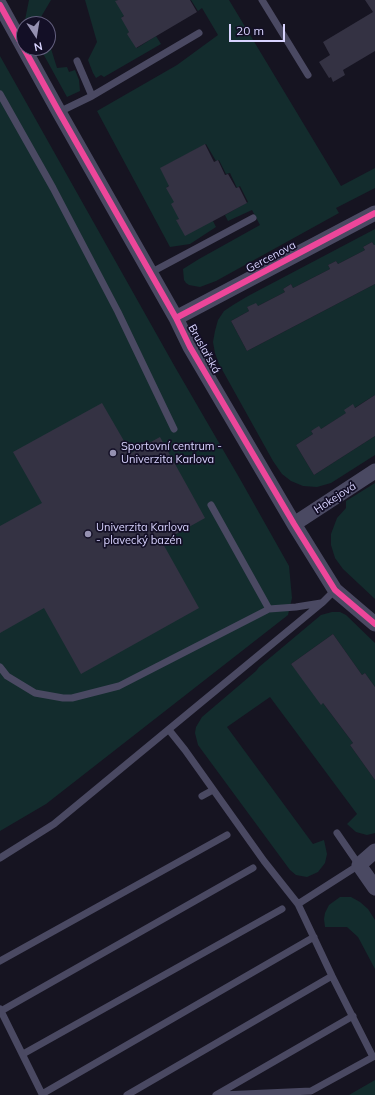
<!DOCTYPE html>
<html>
<head>
<meta charset="utf-8">
<style>
  body { margin:0 }
  #map { position:relative; width:375px; height:1095px; overflow:hidden; background:#161421; font-family:Mulish,sans-serif }
  canvas { display:block }
  .north { position:absolute; left:16px; top:16px; width:40px; height:40px; box-sizing:border-box; background:#130f26; border:1px solid #625e7d; border-radius:50%; rotate:168deg; font-size:11px; font-weight:700; line-height:16px; text-align:center; color:#d9d4ff }
  .north::after { content:''; display:block; margin:auto; width:14px; height:18px; background:#9591b1; clip-path:polygon(50% 0,100% 100%,50% 72%,0 100%) }
  .scale { position:absolute; left:229px; top:24px; width:56px; height:18px; box-sizing:border-box; border:2px solid #d9d4ff; border-top:0; padding-left:5px; font-size:12px; line-height:14px; white-space:nowrap; color:#d9d4ff; -webkit-text-stroke:3px #130f26; paint-order:stroke }
</style>
</head>
<body>
<div id="map">
<canvas width="375" height="1095"></canvas>
<div class="north">N</div>
<div class="scale">20 m</div>
</div>
<script>
const context = document.querySelector('canvas').getContext('2d');
context.lineJoin = 'round';
function fillPath(path, color) { context.fillStyle = color; context.fill(path, 'evenodd'); }
const poly = rows => new Path2D(rows.map(r => 'M' + r).join(''));
function trace(path, color, width, dash) { context.strokeStyle = color; context.lineWidth = width; context.lineCap = dash ? 'butt' : 'round'; context.setLineDash(dash || []); context.stroke(path); }
function label(font, color, halo, rows, align = 'center') {
  context.font = font + ' Mulish,sans-serif'; context.lineWidth = 3.5; context.setLineDash([]); context.textBaseline = 'middle'; context.strokeStyle = halo; context.fillStyle = color; for (const [text, x, y, turn = 0] of rows) {
    context.save(); context.translate(x, y); context.rotate((+turn || 0) * Math.PI / 180); context.textAlign = isNaN(turn) ? turn : align; if (halo) context.strokeText(text, 0, 0); context.fillText(text, 0, 0); context.restore();
  }
}
fillPath(poly([
  [29,0,51,0,41,17,43,24,27,24,25,20],
  [85,0,118,0,116,1,125,15,122,17,131,31,128,33,137,48,156,36,161,44,104,77,101,75,96,78,93,73,88,60,97,42],
  [191,0,229,0,341,186,375,168,375,188,336,208,339,213,216,281,200,287,189,285,186,283,184,280,183,269,199,259,260,225,252,210,228,221,225,215,248,202,240,186,237,188,230,173,226,174,219,160,216,161,206,144,161,168,170,185,167,187,175,202,180,218,177,220,213,221,216,227,190,244,170,247,97,111,177,65,218,35,202,8,198,11],
  [48,39,57,68,67,67,69,72,75,70,79,80,80,91,67,97,40,48,48,48],
  [0,56,175,367,240,479,289,566,292,598,288,615,46,804,0,831],
  [375,229,375,245,374,245,372,242,363,247,365,250,338,264,336,261,328,265,330,269,293,288,291,284,283,289,285,292,258,306,247,307,249,311,231,321,247,351,375,284,375,395,321,429,314,429,311,431,313,434,296,445,314,475,375,436,375,455,331,483,317,487,303,486,291,481,282,474,273,461,219,364,215,353,213,342,215,331,218,320,224,311,233,305,248,296],
  [375,483,375,599,343,569,335,558,331,545,331,534,337,518,346,508,346,501],
  [332,612,340,612,346,615,375,643,375,687,365,673,362,675,333,634,291,664,323,703,353,743,350,745,375,780,375,833,367,835,356,832,347,824,357,814,270,697,227,727,313,844,324,840,327,854,325,863,318,872,307,877,296,875,290,870,198,745,195,733,196,727,202,717,256,671,259,667,321,615],
  [340,897,351,897,360,902,368,909,375,920,375,969,358,937,347,927,325,927,324,919,325,913,329,905],
  [375,1080,375,1095,349,1095]
]), '#132c2d');
fillPath(poly([
  [118,0,190,0,197,12,136,48,127,34,129,32,121,18,124,16,115,1],
  [365,0,375,0,375,51,343,70,345,75,333,82,331,77,329,78,319,62,330,55,323,42,373,12],
  [205,144,214,162,218,160,225,175,228,174,236,188,239,187,247,203,185,236,176,220,179,219,171,204,174,202,166,188,169,186,160,168],
  [372,242,374,245,375,245,375,284,247,351,231,321,249,311,247,307,256,303,258,306,285,292,283,289,291,284,293,288,330,269,328,265,336,261,338,264,365,250,363,247],
  [375,395,375,436,314,475,296,445,313,434,311,431,314,429,319,426,321,429,346,413,344,410,353,404,355,408],
  [102,403,131,453,160,437,205,518,162,542,199,608,81,674,44,608,0,633,0,526,42,503,13,452],
  [333,634,362,675,365,673,375,687,375,780,350,745,353,743,323,703,321,705,291,664]
]), '#343243');
trace(poly([
  [262,0,308,75],
  [77,61,92,96],
  [0,94,53,188,118,312,174,429],
  [59,112,92,96,199,33],
  [150,273,253,218],
  [211,505,269,609],
  [0,667,7,676,35,693,63,698,72,698,119,686,269,609,296,607,321,603],
  [169,730,185,750,264,861,298,904,359,865,337,833],
  [202,796,213,790],
  [0,858,54,824,323,602,335,590],
  [0,961,227,835],
  [0,1009,42,1094],
  [1,1011,253,868],
  [23,1054,282,909],
  [43,1095,42,1094,314,937],
  [127,1095,332,976],
  [216,1095,353,1016],
  [222,1095,311,1091,373,1057,332,976,298,904]
]), '#4a4962', 7);
trace(poly([
  [0,5,59,112,176,318,190,347,294,524,335,590,375,624],
  [176,318,375,213],
  [294,524,375,471],
  [375,851,359,865,375,888]
]), '#4a4962', 15);
trace(poly([
  [0,5,59,112,176,318,190,347,294,524,335,590,375,624],
  [176,318,375,213]
]), '#ed469a', 6);
for (const [x, y, r, color] of [
  [113,453,4,"#9591b1"],
  [88,534,4,"#9591b1"]
]) { const dot = new Path2D(); dot.arc(x, y, r, 0, 2 * Math.PI); context.fillStyle = color; context.fill(dot); trace(dot, '#130f26', 1.5); }
label('11px', '#d9d4ff', '#130f26', [
  ["Gercenova",271,257,-28],
  ["Bruslařská",204,349,61],
  ["Hokejová",335,498,-33]
]);
label('11px', '#d9d4ff', '#130f26', [
  ["Sportovní centrum -",121,447],
  ["Univerzita Karlova",121,460],
  ["Univerzita Karlova",96,528],
  ["- plavecký bazén",96,541]
], 'left');
</script>
</body>
</html>
